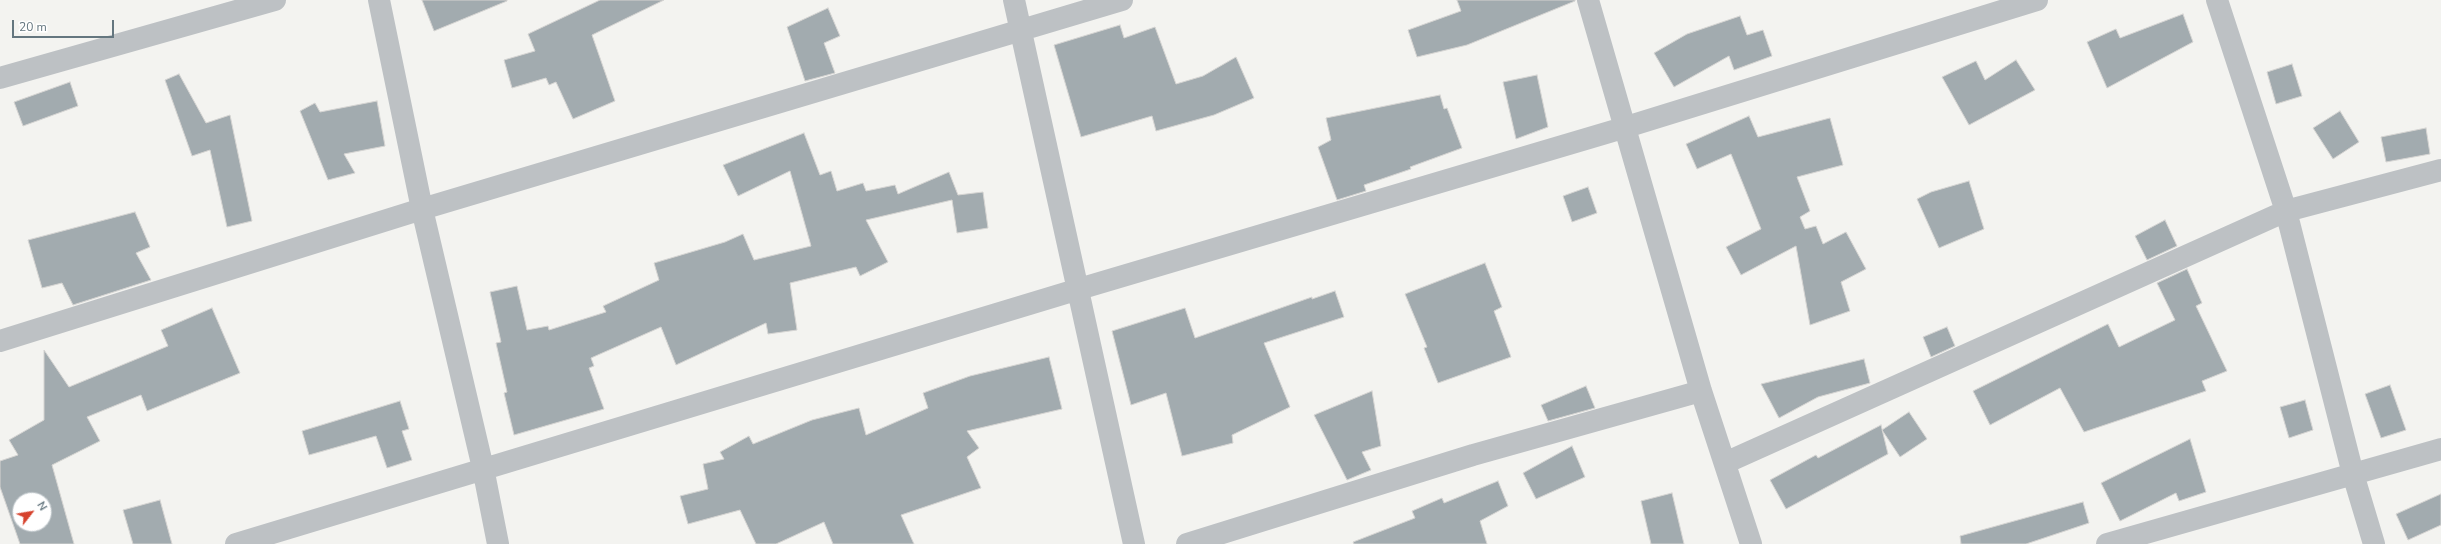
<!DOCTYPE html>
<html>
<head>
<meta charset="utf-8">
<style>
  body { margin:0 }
  #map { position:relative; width:2441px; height:544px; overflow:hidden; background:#f3f3f0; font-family:"Nunito Sans",sans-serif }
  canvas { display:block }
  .north { position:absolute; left:12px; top:492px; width:40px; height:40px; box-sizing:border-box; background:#fff; border:1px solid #c1c8cc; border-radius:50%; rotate:59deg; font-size:11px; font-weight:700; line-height:16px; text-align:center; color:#64767f }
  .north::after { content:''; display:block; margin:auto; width:14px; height:18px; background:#d6422d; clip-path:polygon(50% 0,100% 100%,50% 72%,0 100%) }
  .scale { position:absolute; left:12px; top:20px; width:102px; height:18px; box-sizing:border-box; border:2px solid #64767f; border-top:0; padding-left:5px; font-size:12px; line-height:14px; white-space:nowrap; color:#64767f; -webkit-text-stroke:3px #fff; paint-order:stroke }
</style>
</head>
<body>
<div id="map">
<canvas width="2441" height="544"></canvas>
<div class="north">N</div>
<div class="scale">20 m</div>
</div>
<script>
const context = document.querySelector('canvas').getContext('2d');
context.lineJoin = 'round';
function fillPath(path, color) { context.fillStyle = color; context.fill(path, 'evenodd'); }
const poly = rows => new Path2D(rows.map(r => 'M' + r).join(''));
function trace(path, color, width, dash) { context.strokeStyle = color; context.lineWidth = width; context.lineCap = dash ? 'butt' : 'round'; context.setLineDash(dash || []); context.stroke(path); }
const building = poly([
  [422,0,507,0,507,1,434,31,422,0],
  [600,0,664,0,592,35,615,101,573,119,556,82,549,85,546,78,512,88,504,60,535,51,528,34,600,0],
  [1457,0,1575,0,1575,1,1467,45,1417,57,1408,30,1461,11,1457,0],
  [828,8,840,36,824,43,835,73,805,81,787,27,828,8],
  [2183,14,2193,42,2107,88,2087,42,2116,29,2120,38,2183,14],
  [1740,16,1747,35,1763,30,1772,56,1734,70,1729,56,1674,87,1654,53,1687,34,1740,16],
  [1120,25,1124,38,1155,27,1176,84,1203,76,1236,57,1254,98,1214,115,1156,131,1152,116,1081,137,1054,45,1120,25],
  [2016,60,2035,90,1969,125,1942,77,1976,61,1985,80,2016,60],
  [2292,64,2302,96,2276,104,2267,72,2292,64],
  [179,74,206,123,230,115,252,221,227,227,210,150,192,156,165,80,179,74],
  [1537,75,1548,127,1516,139,1503,82,1537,75],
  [70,82,78,106,23,126,14,102,70,82],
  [1440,95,1444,109,1447,108,1462,148,1410,167,1411,169,1364,185,1366,191,1337,200,1318,147,1331,140,1326,118,1440,95],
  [377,101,385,146,344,154,355,173,328,180,300,111,315,103,320,112,377,101],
  [2340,111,2359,142,2333,159,2313,128,2340,111],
  [1749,116,1758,137,1830,118,1843,165,1797,177,1810,211,1800,217,1805,229,1816,226,1823,244,1846,232,1866,269,1841,282,1850,311,1810,325,1796,246,1741,275,1726,247,1761,229,1731,154,1697,169,1686,144,1749,116],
  [2426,128,2430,154,2386,162,2381,137,2426,128],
  [804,133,820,175,831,171,837,191,863,183,866,191,895,185,898,194,949,172,958,195,983,192,988,228,957,233,952,200,866,220,888,262,860,276,856,267,790,283,797,330,768,334,766,323,676,365,661,327,591,358,594,366,589,368,604,409,514,435,504,393,507,392,496,343,501,342,490,292,517,286,527,330,548,326,549,330,606,312,603,306,659,280,654,263,725,242,743,234,754,260,811,246,790,171,738,196,723,165,804,133],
  [1969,181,1984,229,1939,248,1917,199,1931,192,1969,181],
  [1588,187,1597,213,1572,222,1563,196,1588,187],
  [135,212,150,247,136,253,151,280,73,305,62,283,42,288,28,240,135,212],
  [2165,220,2177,246,2147,260,2135,236,2165,220],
  [1485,263,1502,307,1494,311,1511,357,1438,383,1424,348,1427,347,1405,294,1485,263],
  [2187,269,2202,303,2196,306,2227,371,2202,381,2206,391,2084,432,2060,388,1990,425,1973,391,2108,324,2119,347,2175,320,2157,283,2187,269],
  [1335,291,1344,317,1264,343,1290,407,1232,435,1233,443,1182,456,1166,393,1131,405,1112,331,1185,308,1195,338,1312,297,1312,299,1335,291],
  [212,308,240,373,147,411,141,395,87,417,100,441,52,465,74,544,20,544,0,487,0,461,18,455,9,440,44,420,44,350,69,387,168,346,161,330,212,308],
  [20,500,44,500,44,524,20,524,20,500],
  [1947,327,1955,346,1931,357,1923,337,1947,327],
  [1049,357,1062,409,967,431,979,448,967,457,981,488,901,515,914,544,833,544,824,522,776,544,756,544,740,510,688,524,680,496,708,489,703,464,724,459,720,452,749,436,753,444,812,420,859,408,866,435,928,408,923,393,970,376,1049,357],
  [1864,359,1870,383,1818,397,1779,418,1761,384,1864,359],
  [2390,385,2406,430,2381,438,2365,394,2390,385],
  [1586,386,1595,408,1548,421,1541,405,1586,386],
  [1372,391,1381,446,1362,452,1371,470,1347,480,1314,415,1372,391],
  [2305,400,2313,430,2289,438,2280,407,2305,400],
  [400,401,409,429,402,431,412,460,387,468,376,436,309,455,302,431,400,401],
  [1909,412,1927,439,1900,457,1882,430,1909,412],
  [1881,425,1888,454,1786,509,1770,480,1816,455,1818,458,1881,425],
  [2190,439,2206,492,2179,501,2176,493,2120,521,2101,483,2190,439],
  [1572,446,1585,477,1536,499,1523,473,1572,446],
  [1498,481,1508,506,1480,521,1487,544,1354,544,1353,542,1415,518,1412,511,1442,498,1444,503,1498,481],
  [1672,493,1684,544,1651,544,1641,501,1672,493],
  [2441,494,2441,525,2408,540,2396,514,2441,494],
  [160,500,172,544,133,544,123,510,160,500],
  [2083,502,2089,523,2026,544,1961,544,1960,536,2083,502]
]);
fillPath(building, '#a2abaf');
trace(building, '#d5d4d2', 1);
trace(poly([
  [379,0,422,209,483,468,498,544],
  [1014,0,1134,544],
  [1588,0,1701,391,1751,544],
  [2217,0,2286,211,2353,474,2374,544],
  [0,78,275,0],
  [0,341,422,209,1122,0],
  [1725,463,2286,211,2441,170],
  [236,544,1079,289,1623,128,2037,0],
  [1187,544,1473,455,1701,391],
  [2107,544,2441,449]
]), '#bdc1c4', 22);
</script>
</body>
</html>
